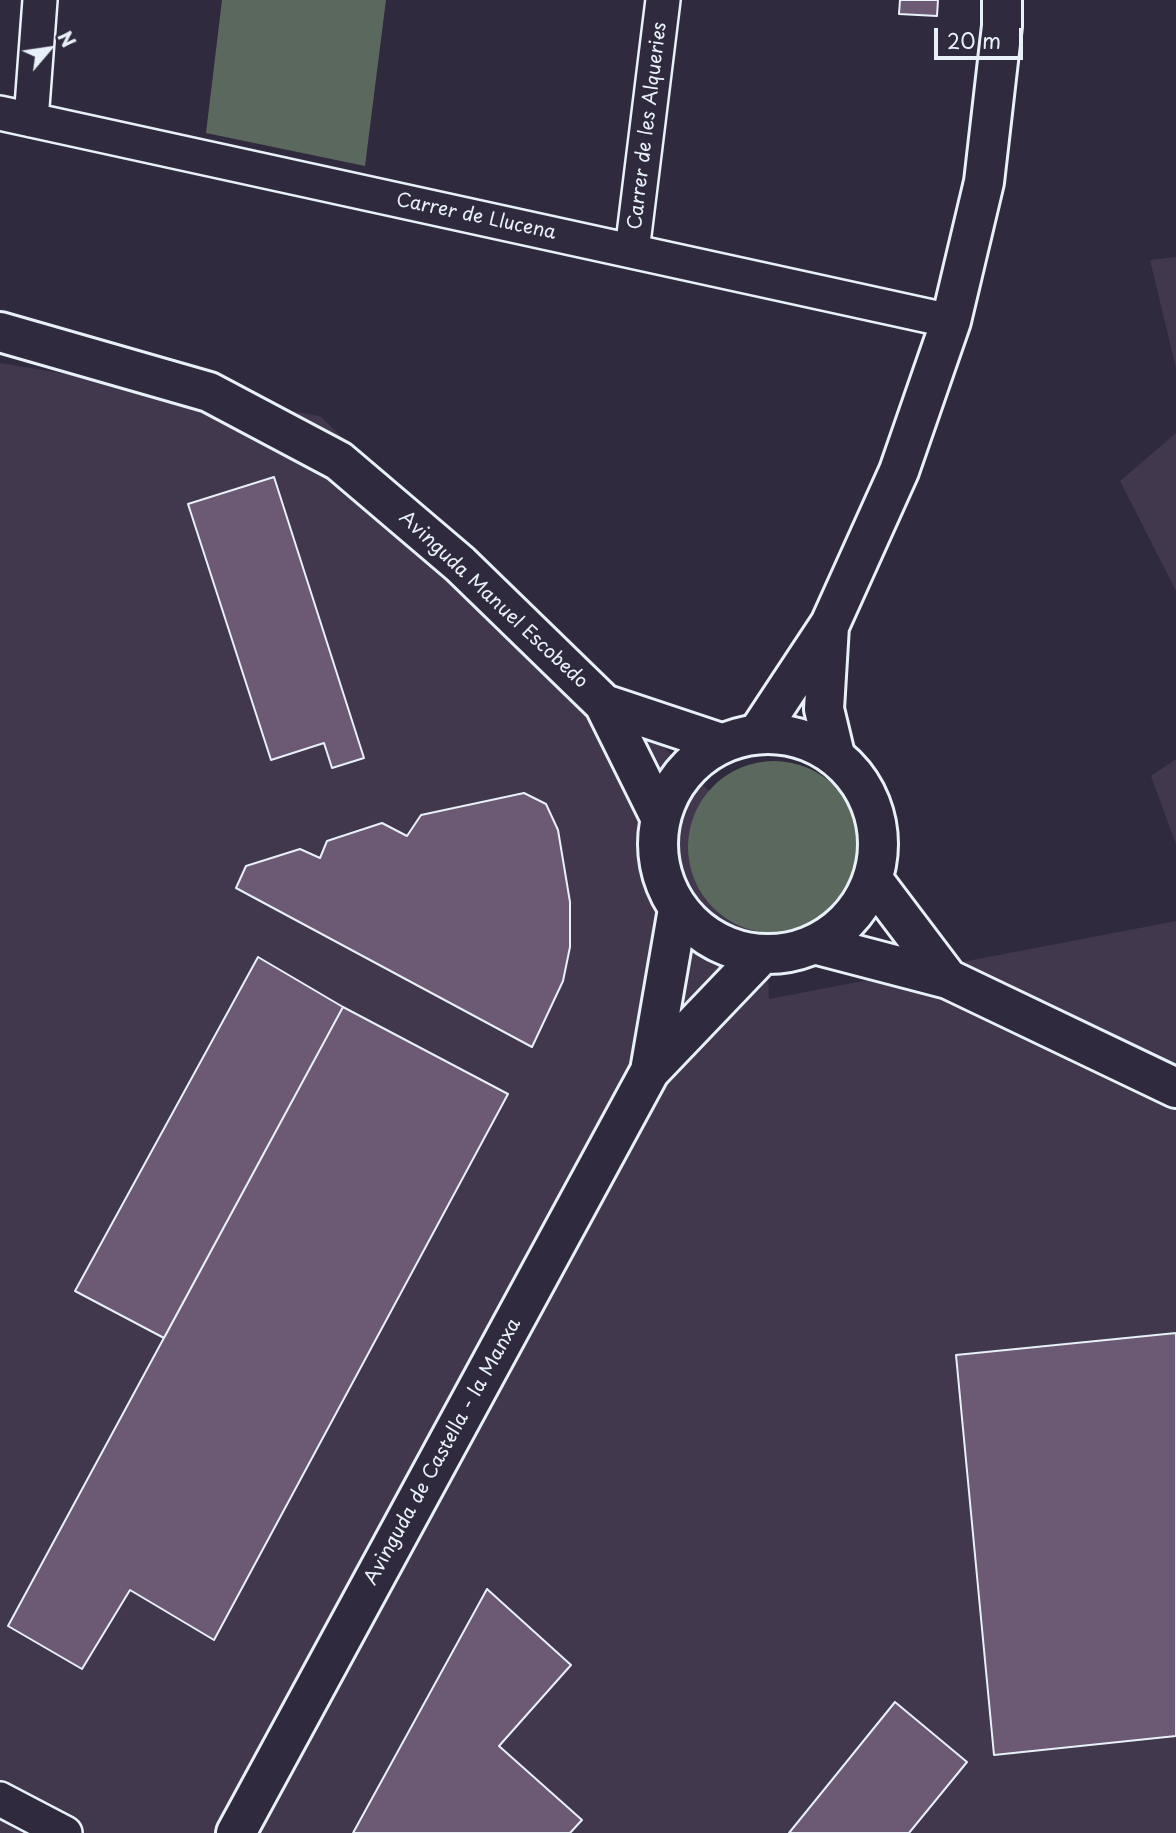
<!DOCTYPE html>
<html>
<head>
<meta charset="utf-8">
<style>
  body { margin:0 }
  #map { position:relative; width:1176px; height:1833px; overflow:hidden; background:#2f2a3d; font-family:"Playpen Sans",sans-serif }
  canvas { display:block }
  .north { position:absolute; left:14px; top:14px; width:70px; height:70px; -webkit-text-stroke:5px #2f2a3d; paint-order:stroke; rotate:61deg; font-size:19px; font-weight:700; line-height:28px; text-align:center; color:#e8f1f8 }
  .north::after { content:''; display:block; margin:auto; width:24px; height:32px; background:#e8f1f8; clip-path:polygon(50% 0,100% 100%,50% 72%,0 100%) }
  .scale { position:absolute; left:934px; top:28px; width:89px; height:32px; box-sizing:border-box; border:4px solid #e8f1f8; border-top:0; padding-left:9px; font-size:21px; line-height:24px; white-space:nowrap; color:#e8f1f8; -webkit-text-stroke:5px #2f2a3d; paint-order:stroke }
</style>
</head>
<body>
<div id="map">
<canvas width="1176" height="1833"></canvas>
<div class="north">N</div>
<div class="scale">20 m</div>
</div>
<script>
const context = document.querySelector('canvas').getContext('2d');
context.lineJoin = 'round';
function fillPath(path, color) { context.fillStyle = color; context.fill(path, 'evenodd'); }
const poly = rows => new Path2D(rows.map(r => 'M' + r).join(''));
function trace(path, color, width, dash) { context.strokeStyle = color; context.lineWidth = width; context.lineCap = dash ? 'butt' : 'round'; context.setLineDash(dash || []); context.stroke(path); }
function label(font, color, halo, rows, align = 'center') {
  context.font = font + ' "Playpen Sans",sans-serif'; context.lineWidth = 5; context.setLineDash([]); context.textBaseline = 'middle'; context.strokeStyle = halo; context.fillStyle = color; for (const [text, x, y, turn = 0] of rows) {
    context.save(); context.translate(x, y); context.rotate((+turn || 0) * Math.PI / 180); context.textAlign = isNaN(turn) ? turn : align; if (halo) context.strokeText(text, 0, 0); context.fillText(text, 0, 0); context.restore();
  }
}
fillPath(poly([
  [1176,257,1176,368,1150,260],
  [0,363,320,416,762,842,769,999,1176,921,1176,1833,0,1833],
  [1176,433,1176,591,1120,481],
  [1176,759,1176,844,1151,776]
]), '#41384d');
fillPath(poly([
  [222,0,386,0,365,166,206,133],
  '688 847a86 86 0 1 1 172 0a86 86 0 1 1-172 0Z'
]), '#5b685e');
const building = poly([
  [900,0,938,0,937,16,899,14,900,0],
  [274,477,364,758,332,768,324,743,271,760,188,504,274,477],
  [524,793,546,804,558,830,570,902,570,947,563,981,532,1047,236,888,246,866,300,849,320,858,327,841,382,823,407,836,421,815,524,793],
  [258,957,343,1007,164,1338,75,1291,258,957],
  [343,1007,508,1094,214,1640,130,1590,82,1669,8,1626,343,1007],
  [1176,1333,1176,1736,994,1755,956,1355,1176,1333],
  [487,1589,571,1665,499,1746,582,1820,570,1833,353,1833,487,1589],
  [895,1702,967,1762,909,1833,789,1833,895,1702]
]);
fillPath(building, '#6c5973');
trace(building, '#e8f1f8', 2);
const minor = poly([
  [0,113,951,321],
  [31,120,40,0],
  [632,251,663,0],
  [0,1799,65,1833]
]);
const secondary = poly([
  [829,626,824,709,835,755],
  [758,733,830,624,899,471,951,321,984,182,1002,26,1002,0]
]);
const primary = poly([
  [0,332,209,392,339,461,460,564,604,704,660,817],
  [604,704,721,743],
  '658 844a110 110 0 1 1 220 0a110 110 0 1 1-220 0Z',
  [874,881,948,979],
  [818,945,948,979,1176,1088],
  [650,1071,678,909],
  [236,1833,650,1071,760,956]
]);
trace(minor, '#e8f1f8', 38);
trace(secondary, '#e8f1f8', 44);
trace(primary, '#e8f1f8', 44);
trace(minor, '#2f2a3d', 33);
trace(secondary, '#2f2a3d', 38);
trace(primary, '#2f2a3d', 38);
label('19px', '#e8f1f8', '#2f2a3d', [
  ["Carrer de les Alqueries",648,126,-83],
  ["Carrer de Llucena",476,217,12],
  ["Avinguda Manuel Escobedo",493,600,43],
  ["Avinguda de Castella - la Manxa",443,1452,-61]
]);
</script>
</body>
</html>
